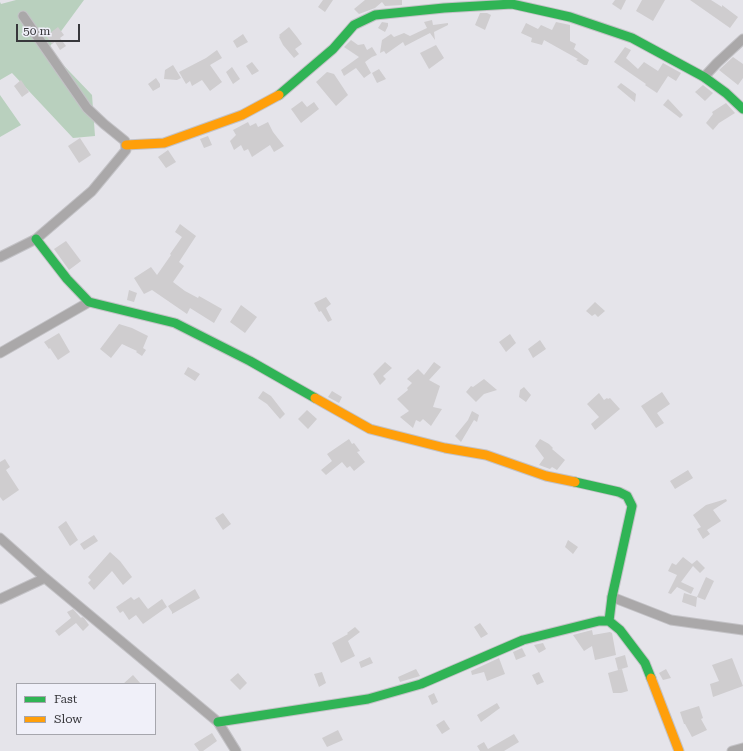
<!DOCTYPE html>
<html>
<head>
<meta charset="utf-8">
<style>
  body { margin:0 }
  #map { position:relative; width:743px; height:751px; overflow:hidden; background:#e5e4ea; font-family:"Roboto Serif",serif }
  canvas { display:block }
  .legend { position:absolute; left:16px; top:683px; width:140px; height:52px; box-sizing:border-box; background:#f0f0f9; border:1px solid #a6a6ad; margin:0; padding:5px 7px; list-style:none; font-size:12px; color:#37373b }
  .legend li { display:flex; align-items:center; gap:8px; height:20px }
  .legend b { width:20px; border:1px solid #a6a6ad }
  .scale { position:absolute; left:16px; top:24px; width:64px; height:18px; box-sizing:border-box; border:2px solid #37373b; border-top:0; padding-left:5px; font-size:12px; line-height:14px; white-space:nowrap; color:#37373b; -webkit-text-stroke:3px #f0f0f9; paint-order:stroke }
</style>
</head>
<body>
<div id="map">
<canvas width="743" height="751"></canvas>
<ul class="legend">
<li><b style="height:5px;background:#30b455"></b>Fast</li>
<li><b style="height:5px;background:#ff9f0a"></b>Slow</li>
</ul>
<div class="scale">50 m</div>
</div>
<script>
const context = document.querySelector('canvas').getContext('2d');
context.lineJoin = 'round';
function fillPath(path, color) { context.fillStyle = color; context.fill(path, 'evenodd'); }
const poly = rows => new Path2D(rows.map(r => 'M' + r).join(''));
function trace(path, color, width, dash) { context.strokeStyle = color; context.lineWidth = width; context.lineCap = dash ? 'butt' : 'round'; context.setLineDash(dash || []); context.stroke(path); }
fillPath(poly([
  [16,0,84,0,48,49,92,95,95,136,73,138,12,73,0,80,0,2,1,4],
  [0,95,21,125,0,137]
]), '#b9d0be');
fillPath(poly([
  [323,0,333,0,325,12,318,7],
  [365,0,402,0,402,5,385,6,382,2,375,8,359,14,354,9],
  [615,0,626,0,621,10,612,4],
  [642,0,665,0,653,21,636,11],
  [690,0,711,0,722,7,722,5,738,17,730,28],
  [480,13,487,13,491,15,485,30,475,25],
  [432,20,433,25,448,23,448,25,434,32,435,40,430,33,405,46,403,42,386,54,384,51,380,53,382,40,391,34,394,37,404,33,410,36,427,28,424,22],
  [382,22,388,23,388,26,385,32,378,28],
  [556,22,570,25,570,41,576,44,574,49,589,60,587,65,584,65,576,60,578,59,544,40,542,45,531,42,532,38,521,33,526,23,538,29,541,25,552,30],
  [58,27,64,35,60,38,66,46,60,50,55,42,52,44,46,36],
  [289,27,297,37,302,44,295,49,299,54,294,58,283,45,279,37,280,36,279,35],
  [243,34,248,42,237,48,233,41],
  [351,40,358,45,364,44,367,50,372,47,377,55,372,57,365,62,371,73,364,78,356,68,344,76,341,70,359,57,344,47],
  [436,45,444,58,429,69,420,53],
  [625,47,631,50,626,58,638,69,644,62,658,71,663,63,681,73,676,81,668,76,657,93,645,85,646,84,614,62],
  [217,50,222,58,210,65,222,82,210,91,202,80,192,86,190,81,186,84,179,72,206,58],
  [733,57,743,64,743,78,738,85,719,70],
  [252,62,259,71,252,75,246,66],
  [173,65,181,78,177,80,164,79,165,70],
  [232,67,240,79,233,84,226,72],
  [379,69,386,79,377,83,372,73],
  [327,72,334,74,348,95,336,106,316,82],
  [156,78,160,84,160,87,153,91,148,84],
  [21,80,29,92,22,97,14,86],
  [621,83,636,94,635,102,617,87],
  [703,85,713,93,705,101,695,92],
  [668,99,683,115,680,118,663,105],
  [302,101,307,107,314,102,319,109,301,123,291,109],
  [726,103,735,113,719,123,713,130,706,123,713,114,712,112],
  [248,122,250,126,256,123,258,127,268,122,273,132,284,146,274,152,270,145,252,157,248,149,244,151,241,145,234,150,230,141,236,135,233,130],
  [208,136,212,145,204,148,200,139],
  [80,138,91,155,79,163,68,146],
  [168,150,176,162,166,168,158,157],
  [180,224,196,236,179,262,184,266,173,282,185,291,198,298,199,296,222,309,214,323,190,308,187,314,152,290,144,294,134,278,151,267,157,275,171,255,170,254,182,237,175,232],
  [66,241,81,261,69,270,54,249],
  [129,290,137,293,134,302,127,300],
  [326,297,331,304,326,308,332,320,328,322,321,311,319,312,314,303],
  [595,302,605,311,598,317,595,314,592,316,586,311],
  [241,305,257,317,245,333,230,322],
  [119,324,132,328,148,336,143,348,146,350,142,356,136,352,137,351,122,344,111,358,100,349],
  [59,333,70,352,58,360,50,348,49,349,44,342],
  [510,334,516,343,506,352,499,342],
  [540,340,546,349,533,358,528,349],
  [385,362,392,368,383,376,386,379,380,385,373,374],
  [434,362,441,367,429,380,440,386,433,407,442,409,431,426,423,419,420,422,416,420,413,428,400,417,409,411,397,399,408,390,407,388,412,383,407,379,418,369,424,375],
  [188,367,200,374,195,381,184,374],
  [484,379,497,390,484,394,476,402,466,392,471,386,473,387],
  [524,387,531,395,526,402,519,397,520,390],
  [263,391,271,396,285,414,280,419,267,404,258,398],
  [332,391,342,397,339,403,328,397],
  [662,392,670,404,657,413,664,423,656,428,641,406],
  [599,393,604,400,607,398,608,399,610,398,620,409,595,430,591,424,599,417,587,404],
  [307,410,317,419,308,429,298,419],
  [472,411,479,415,477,422,474,420,461,442,455,436,468,420],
  [349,439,352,444,354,443,360,451,357,452,365,462,354,471,350,466,347,468,342,462,326,475,321,470,332,461,327,454],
  [540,439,549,444,553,448,552,449,565,460,557,470,552,467,550,469,539,465,544,458,535,446],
  [5,459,10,467,6,470,19,490,3,501,0,497,0,462],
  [688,470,693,478,675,489,670,481],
  [726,499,727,501,713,510,721,521,707,530,710,534,703,539,697,529,701,527,693,515,706,505],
  [223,513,231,524,223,530,215,518],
  [66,521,78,540,70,546,58,527],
  [94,535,98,541,84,550,80,544],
  [568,540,578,547,573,554,565,547],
  [110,552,120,561,132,577,123,585,112,571,94,590,88,583,91,580,88,577],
  [683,557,692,564,697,560,705,568,700,573,693,566,681,582,694,588,691,594,677,587,671,594,668,593,677,575,668,571,672,563,676,565],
  [706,577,714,581,705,600,697,597],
  [195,589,200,598,172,614,172,612,168,606],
  [684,593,697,597,696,607,682,602],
  [131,597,134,600,139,597,148,609,162,599,167,607,143,624,136,615,129,620,123,611,120,613,116,607],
  [73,609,81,618,82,617,84,618,89,625,83,631,76,623,59,636,55,631,71,618,67,612],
  [480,623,488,634,481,638,474,627],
  [355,627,360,632,348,641,355,656,341,663,332,643,348,634,347,633],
  [592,630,593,635,610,632,612,633,616,655,595,660,592,646,584,651,573,635],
  [543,643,546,649,539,653,534,645],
  [522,648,526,656,516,660,513,652],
  [625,655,628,667,618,670,615,658],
  [370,657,373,663,361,668,359,662],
  [499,658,505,674,487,681,484,672,472,675,471,671],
  [732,658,743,686,713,697,710,684,719,681,712,665],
  [416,669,420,676,400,682,398,677],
  [622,669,628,691,621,693,613,693,608,673],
  [666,669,671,678,663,680,659,673],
  [322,672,326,683,319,687,314,674],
  [539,672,544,682,537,685,532,675],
  [238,673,247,683,240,690,230,680],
  [133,675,141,684,123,684],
  [434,693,438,702,432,705,428,696],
  [497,703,500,708,481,722,477,715],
  [699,706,703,718,701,719,707,730,692,737,685,724,684,724,680,712],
  [444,720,450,729,442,734,436,725],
  [338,730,343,740,327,747,322,738],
  [212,733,217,741,203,751,199,751,194,744],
  [514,734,519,742,504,751,480,751,477,746,484,742,488,749]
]), '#cfcdcf');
const street = poly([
  [704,77,717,63,743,39],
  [0,257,36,239,92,191,126,150,125,141,104,124,87,108,23,16],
  [0,353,89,302],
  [0,538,45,578,218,722,236,751],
  [612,597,671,620,743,630],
  [0,599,45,578],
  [732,751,743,748]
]);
const fast = poly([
  [279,95,333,49,354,25,375,15,444,8,512,4,570,17,632,38,704,77,726,93,743,109],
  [36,239,67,279,89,302,175,323,250,361,315,398],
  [575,482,619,492,627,496,632,506,612,597,609,621],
  [218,722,368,699,421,684,523,640,599,621,609,621,620,630,645,663,651,678]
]);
const slow = poly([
  [126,145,164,143,242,115,279,95],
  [315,398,370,429,445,448,486,455,546,476,575,482],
  [651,678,679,751]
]);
trace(street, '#c3c2c6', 11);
trace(fast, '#c3c2c6', 11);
trace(slow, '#c3c2c6', 11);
trace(street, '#aaa8a9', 9);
trace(fast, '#30b455', 9);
trace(slow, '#ff9f0a', 9);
</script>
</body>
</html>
